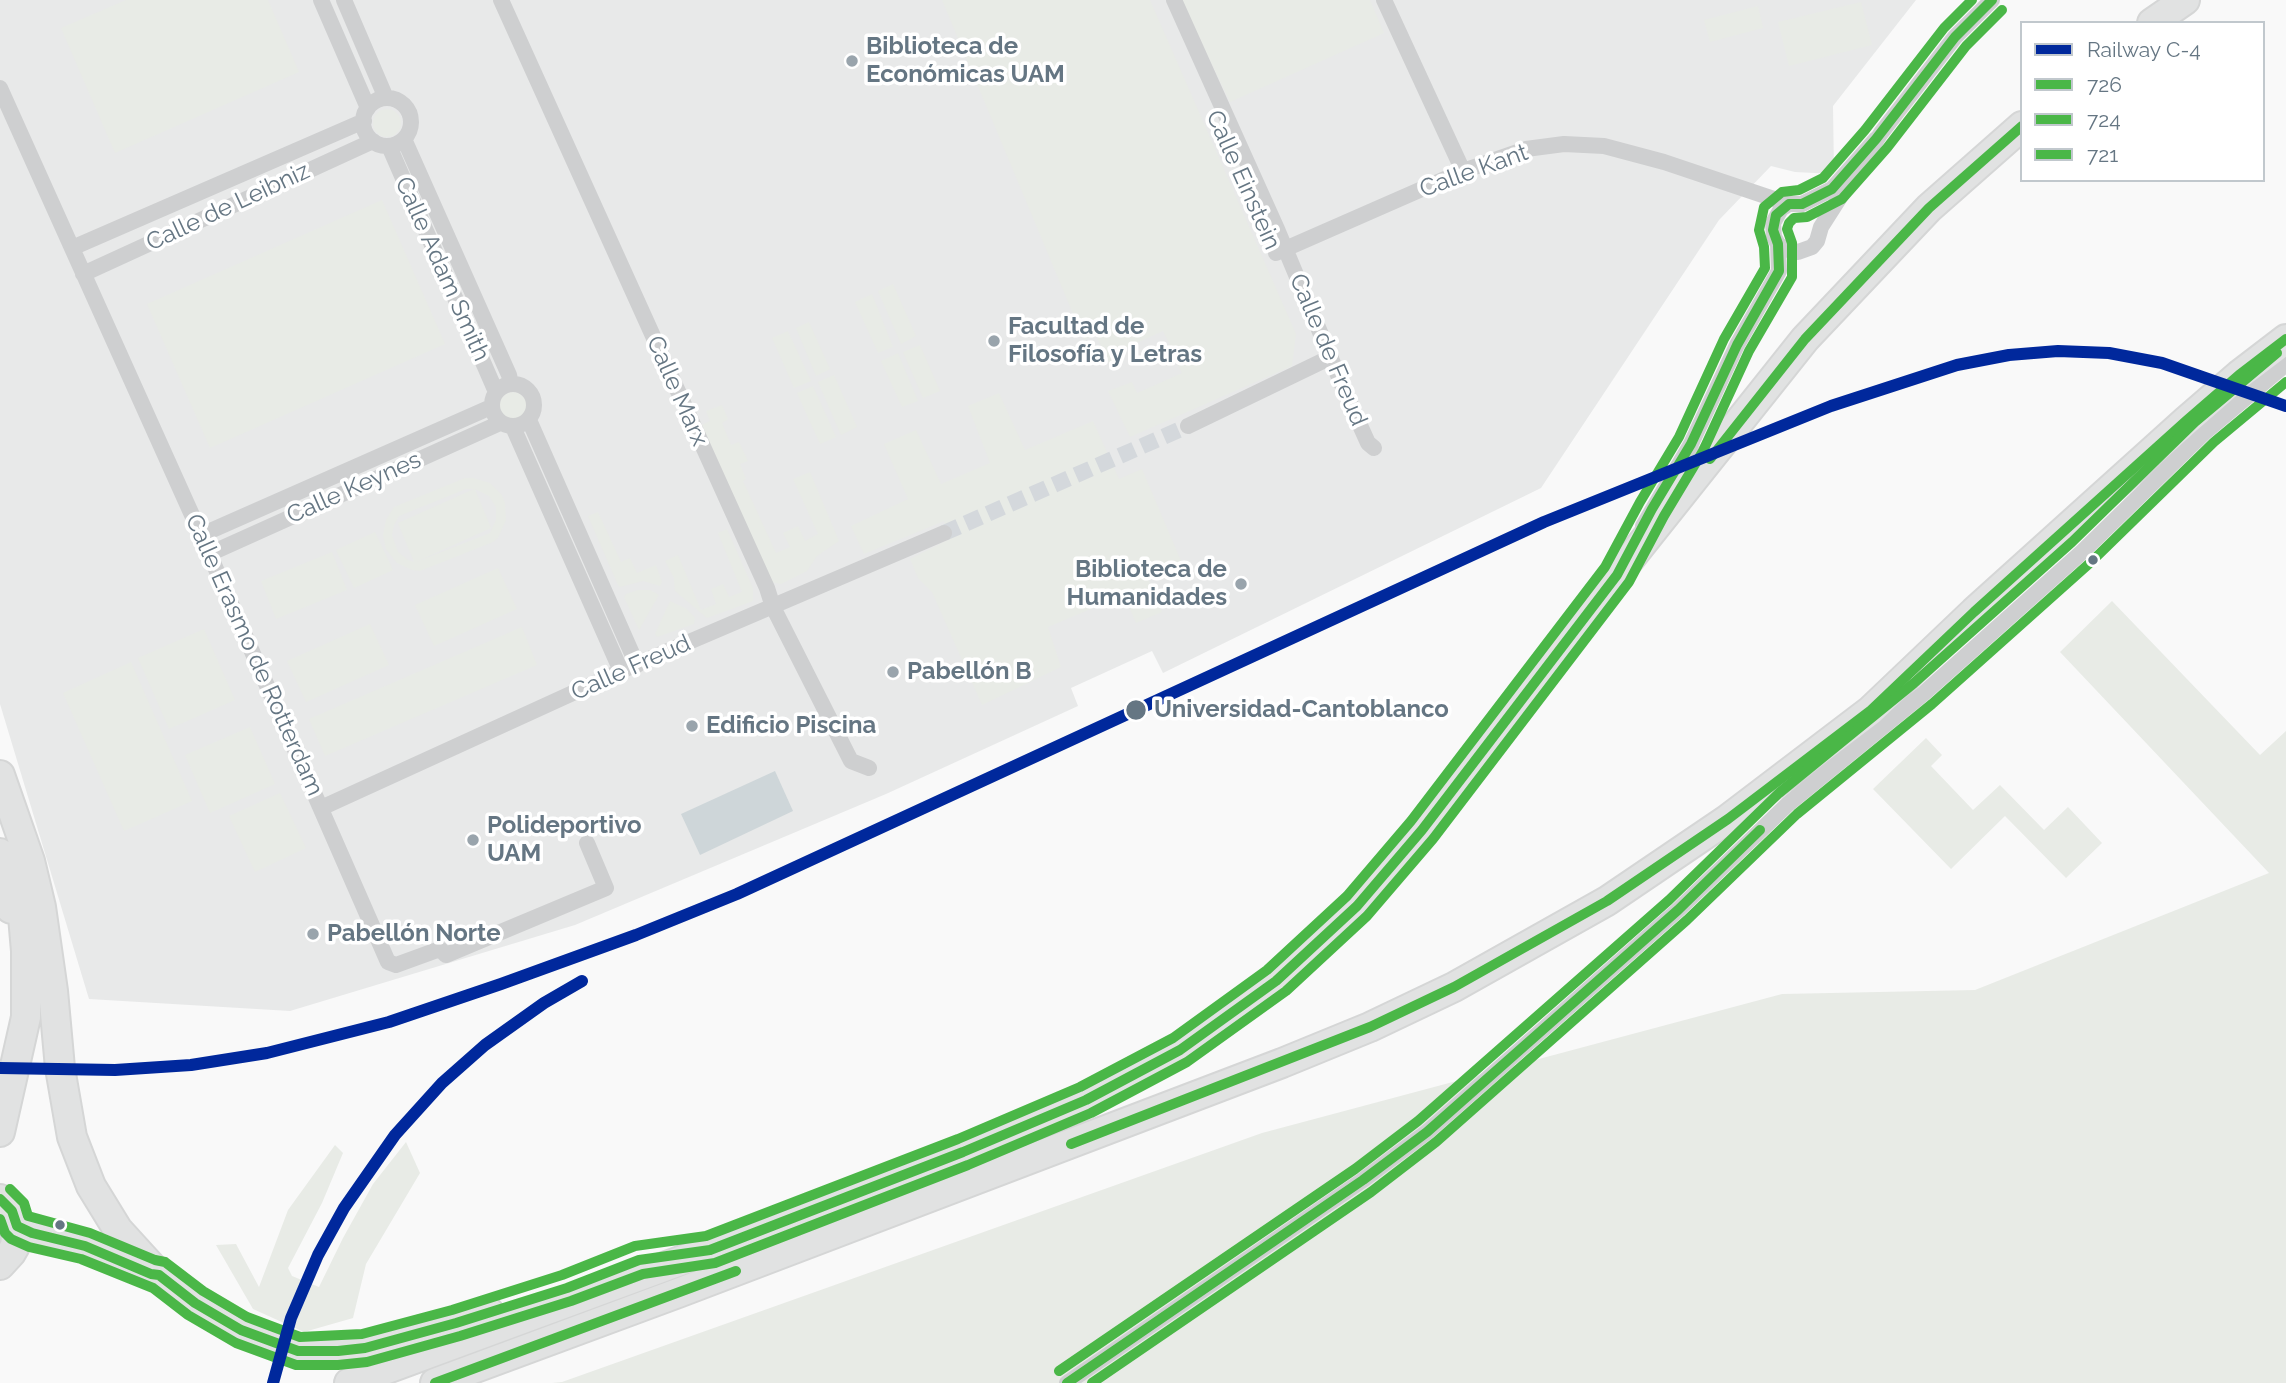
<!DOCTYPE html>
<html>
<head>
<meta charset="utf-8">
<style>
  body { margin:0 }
  #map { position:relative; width:2286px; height:1383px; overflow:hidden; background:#f9f9f9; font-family:Raleway,sans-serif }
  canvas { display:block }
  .legend { position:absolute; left:2020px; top:21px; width:245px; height:161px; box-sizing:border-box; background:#fff; border:2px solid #c1c8cd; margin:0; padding:9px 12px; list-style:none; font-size:21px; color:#657683 }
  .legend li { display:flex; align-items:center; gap:14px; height:35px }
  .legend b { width:35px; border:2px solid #c1c8cd }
</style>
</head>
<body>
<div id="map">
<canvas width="2286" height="1383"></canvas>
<ul class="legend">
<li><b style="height:9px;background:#00289c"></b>Railway C-4</li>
<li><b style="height:9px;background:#4ab747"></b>726</li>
<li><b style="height:9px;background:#4ab747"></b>724</li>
<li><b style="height:9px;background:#4ab747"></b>721</li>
</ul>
</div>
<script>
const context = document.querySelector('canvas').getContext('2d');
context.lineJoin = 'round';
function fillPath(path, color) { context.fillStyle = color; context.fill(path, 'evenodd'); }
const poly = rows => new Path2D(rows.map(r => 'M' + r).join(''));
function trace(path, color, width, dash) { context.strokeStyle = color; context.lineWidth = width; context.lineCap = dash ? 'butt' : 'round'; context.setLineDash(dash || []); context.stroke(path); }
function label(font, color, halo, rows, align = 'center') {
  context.font = font + ' Raleway,sans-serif'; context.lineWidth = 7; context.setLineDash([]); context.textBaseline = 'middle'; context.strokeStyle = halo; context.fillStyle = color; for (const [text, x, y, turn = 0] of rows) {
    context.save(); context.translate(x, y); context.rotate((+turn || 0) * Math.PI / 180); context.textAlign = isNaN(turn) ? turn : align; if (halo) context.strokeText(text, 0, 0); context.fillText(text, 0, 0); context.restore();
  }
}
fillPath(poly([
  [0,0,1916,0,1833,106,1834,174,1795,172,1771,166,1719,220,1541,488,1163,673,1152,651,1071,688,1078,706,886,794,575,925,290,1011,89,999,0,704]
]), '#e8e9e9');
fillPath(poly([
  [126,0,268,0,299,72,115,153,61,28],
  [942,0,1150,0,1296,334,1292,366,1130,437,1108,391,1132,382,1137,393,1182,373,1175,359,1161,365,1155,352,1170,345,1163,331,1119,351,1123,363,1111,368,1096,335,1084,340],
  [1181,0,1370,0,1384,33,1230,102],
  [1861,2,1872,45,1789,66,1778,22],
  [1758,6,1763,28,1710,42,1704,20],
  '373 123a14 14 0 1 1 28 0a14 14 0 1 1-28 0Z',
  [382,200,445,344,210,448,147,304],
  [893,284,916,336,901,344,878,291],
  [872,294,893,347,878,353,855,302],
  [809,322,830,369,816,376,796,328],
  [788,331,811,381,794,388,772,338],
  [920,345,940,391,923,398,903,352],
  [898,353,918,401,902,407,881,361],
  [834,375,857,427,841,435,818,382],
  [813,386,836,437,820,444,797,393],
  '499 406a14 14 0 1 1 28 0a14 14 0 1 1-28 0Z',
  [999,393,1025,450,1093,421,1119,479,1142,469,1181,561,1147,576,1162,612,1136,623,1124,595,1048,627,1061,667,982,705,932,592,918,578,910,559,950,539,944,521,864,554,851,526,908,499,884,444,916,430,941,484,990,463,968,406],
  [722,405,728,419,722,423,731,445,739,442,748,461,740,464,746,479,743,481,776,553,790,547,783,533,798,526,805,541,818,534,793,479,810,472,839,541,817,556,807,571,781,584,771,582,702,425,710,421,706,411],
  [465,478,473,478,490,483,502,495,505,503,506,520,498,538,493,542,420,571,412,570,397,563,386,549,383,535,386,520,394,507],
  [466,489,474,489,398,523,414,562,408,560,398,552,392,535,394,525,399,516],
  [475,489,489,496,496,507,496,520,490,533,416,562,491,528],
  [598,512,621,562,630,558,637,573,656,565,662,582,660,586,643,581,620,587,618,585,588,516],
  [727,529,753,588,753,601,707,618,675,591,674,578,665,561,678,555,701,610,716,604,711,589,723,584,729,597,742,592,718,533],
  [375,532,393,570,354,588,336,550],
  [332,552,347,590,276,619,261,581],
  [498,568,517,609,434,646,415,605],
  [638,590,650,590,659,595,639,630,624,597,626,594],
  [670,601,687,609,695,618,694,624,657,637,655,634],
  [2112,601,2260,755,2286,731,2286,1383,552,1383,562,1382,1262,1133,1782,994,1975,990,2269,873,2060,652],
  [370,624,389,665,306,702,287,661],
  [522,627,537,665,325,756,309,719],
  [204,629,235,700,169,729,138,658],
  [131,662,192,801,124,831,63,693],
  [250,727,275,784,210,813,185,755],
  [1926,738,1942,755,1931,766,1973,810,2000,785,2044,830,2068,807,2102,843,2066,878,2005,816,1951,869,1873,789],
  [280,793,306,848,255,872,229,816],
  [406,1142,420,1173,366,1264,353,1318,304,1332,253,1309,216,1245,236,1244,259,1287,288,1210,335,1145,343,1153,322,1203,288,1268,292,1276,319,1287,343,1238,373,1184]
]), '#e8ebe6');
fillPath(poly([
  [775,771,793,811,700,855,681,814]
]), '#ced6d9');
trace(poly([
  [944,533,1188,426]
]), '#d4d8dc', 16, [16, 8]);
const highway = poly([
  [2152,23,2185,0],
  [0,775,30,861,41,907,53,991,60,1068,72,1137,91,1186,118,1230,159,1275,219,1318,259,1338,298,1351,322,1353,365,1348,489,1312],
  [0,853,11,909],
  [0,1132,26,1017,26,951,20,882],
  [0,1199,12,1211,17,1226,15,1246,11,1253,0,1265],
  [17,1226,32,1233,85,1246,153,1274],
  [349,1383,710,1250,963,1152,1086,1100,1180,1050,1276,981,1357,906,1422,830,1617,575,1805,339,1929,208,2022,126],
  [435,1383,678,1293,1282,1063,1370,1027,1454,987,1607,901,1728,819,1870,711,1974,612,2186,421,2239,375,2286,339]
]);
trace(highway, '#d5d6d6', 32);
trace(poly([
  [321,0,368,108],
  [344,0,386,98],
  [501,0,767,588,773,607,851,761,869,768],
  [1174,0,1277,229,1345,392,1368,443,1374,448],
  [1384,0,1463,171],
  [0,88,201,535,388,962,396,965,440,949,446,955,606,888,587,843],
  '363 122a24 24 0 1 1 48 0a24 24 0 1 1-48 0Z',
  [404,139,509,375,511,384],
  [1876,139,1832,189,1802,204,1789,204,1781,209,1773,223,1774,237,1778,244,1784,249,1798,252,1812,247,1817,241,1821,227,1881,133,1955,37,1992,0],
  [389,146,496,392],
  [72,248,364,121],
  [1276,253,1463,171,1526,149,1564,144,1604,146,1664,162,1789,204],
  [83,274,373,141],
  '492 405a21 21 0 1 1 42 0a21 21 0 1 1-42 0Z',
  [529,420,637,665],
  [1188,426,1331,357],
  [513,427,621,671],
  [1643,526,1691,444,1737,345,1779,271,1778,244],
  [201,535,491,407],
  [209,554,500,423],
  [321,808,621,671,944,533],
  [1067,1383,1363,1180,1427,1132,1678,910,1788,804,1923,694,2082,552,2205,432,2286,364]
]), '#cecfd0', 16);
trace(highway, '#e1e2e2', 28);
trace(poly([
  [1710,459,1805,339,1929,208,2022,126],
  [1071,1144,1370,1027,1454,987,1607,901,1728,819,1870,711,1974,612,2186,421,2239,375,2286,339],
  [0,1199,12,1211,17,1226,32,1233,85,1246,151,1274,159,1275,195,1303,241,1330,298,1351,338,1351,365,1348,456,1323,567,1288,639,1260,710,1250,963,1152,1086,1100,1180,1050,1276,981,1357,906,1422,830,1617,575,1652,509,1691,444,1737,345,1779,271,1778,244,1773,230,1776,215,1789,204,1802,204,1832,189,1876,139,1955,37,1992,0],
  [435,1383,736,1271],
  [1067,1383,1363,1180,1427,1132,1678,910,1760,830]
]), '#4ab747', 10);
trace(poly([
  [0,1219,5,1233,11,1239,29,1247,81,1259,153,1288,188,1315,236,1343,296,1365,338,1365,367,1362,460,1336,571,1301,643,1274,715,1263,968,1165,1091,1113,1187,1062,1286,991,1367,916,1433,839,1629,582,1664,516,1703,451,1749,351,1792,277,1792,243,1787,229,1789,223,1794,218,1807,217,1842,199,1887,148,1966,46,2002,10],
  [1092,1383,1371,1192,1436,1142,1687,920,1797,814,1932,704,2091,562,2214,442,2286,382]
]), '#4ab747', 10);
trace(poly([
  [10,1189,24,1203,28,1216,90,1233,155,1260,165,1262,203,1291,247,1317,300,1337,362,1334,452,1310,562,1275,635,1246,706,1236,958,1139,1080,1087,1173,1038,1267,970,1347,896,1411,821,1605,567,1640,502,1679,437,1724,339,1765,268,1764,247,1759,230,1764,207,1782,192,1799,190,1823,178,1865,130,1944,28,1972,0],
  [1059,1371,1355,1169,1418,1121,1669,900,1779,793,1914,683,2072,542,2195,422,2277,353]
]), '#4ab747', 10);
trace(poly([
  [0,1068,115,1070,191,1065,267,1053,389,1022,501,984,636,935,737,894,1544,522,1831,406,1957,365,2009,355,2058,351,2109,353,2162,363,2286,406],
  [273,1383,291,1318,318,1255,344,1208,395,1135,442,1083,485,1045,544,1003,582,981]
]), '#00289c', 12);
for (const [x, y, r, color] of [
  [852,61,7,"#99a4ac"],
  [994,341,7,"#99a4ac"],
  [2093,560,6,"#657683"],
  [1241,584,7,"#99a4ac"],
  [893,672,7,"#99a4ac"],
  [1136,710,11,"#657683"],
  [692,726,7,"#99a4ac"],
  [473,840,7,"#99a4ac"],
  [313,934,7,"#99a4ac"],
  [60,1225,6,"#657683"]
]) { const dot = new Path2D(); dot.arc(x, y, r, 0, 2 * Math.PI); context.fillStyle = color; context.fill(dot); trace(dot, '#fff', 2.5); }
label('bold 24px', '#657683', '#fff', [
  ["Biblioteca de",866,47],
  ["Económicas UAM",866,75],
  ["Facultad de",1008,327],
  ["Filosofía y Letras",1008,355],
  ["Biblioteca de",1227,570,"right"],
  ["Humanidades",1227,598,"right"],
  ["Pabellón B",907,672],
  ["Edificio Piscina",706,726],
  ["Polideportivo",487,826],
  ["UAM",487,854],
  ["Pabellón Norte",327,934]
], 'left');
label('24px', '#657683', '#fff', [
  ["Calle Kant",1474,171,-20],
  ["Calle Einstein",1243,180,66],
  ["Calle de Leibniz",228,207,-25],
  ["Calle Adam Smith",442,269,66],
  ["Calle de Freud",1328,350,67],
  ["Calle Marx",677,391,66],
  ["Calle Keynes",354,488,-24],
  ["Calle Erasmo de Rotterdam",254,655,66],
  ["Calle Freud",631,668,-24]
]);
label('bold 24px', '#657683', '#fff', [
  ["Universidad-Cantoblanco",1154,710]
], 'left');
</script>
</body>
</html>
